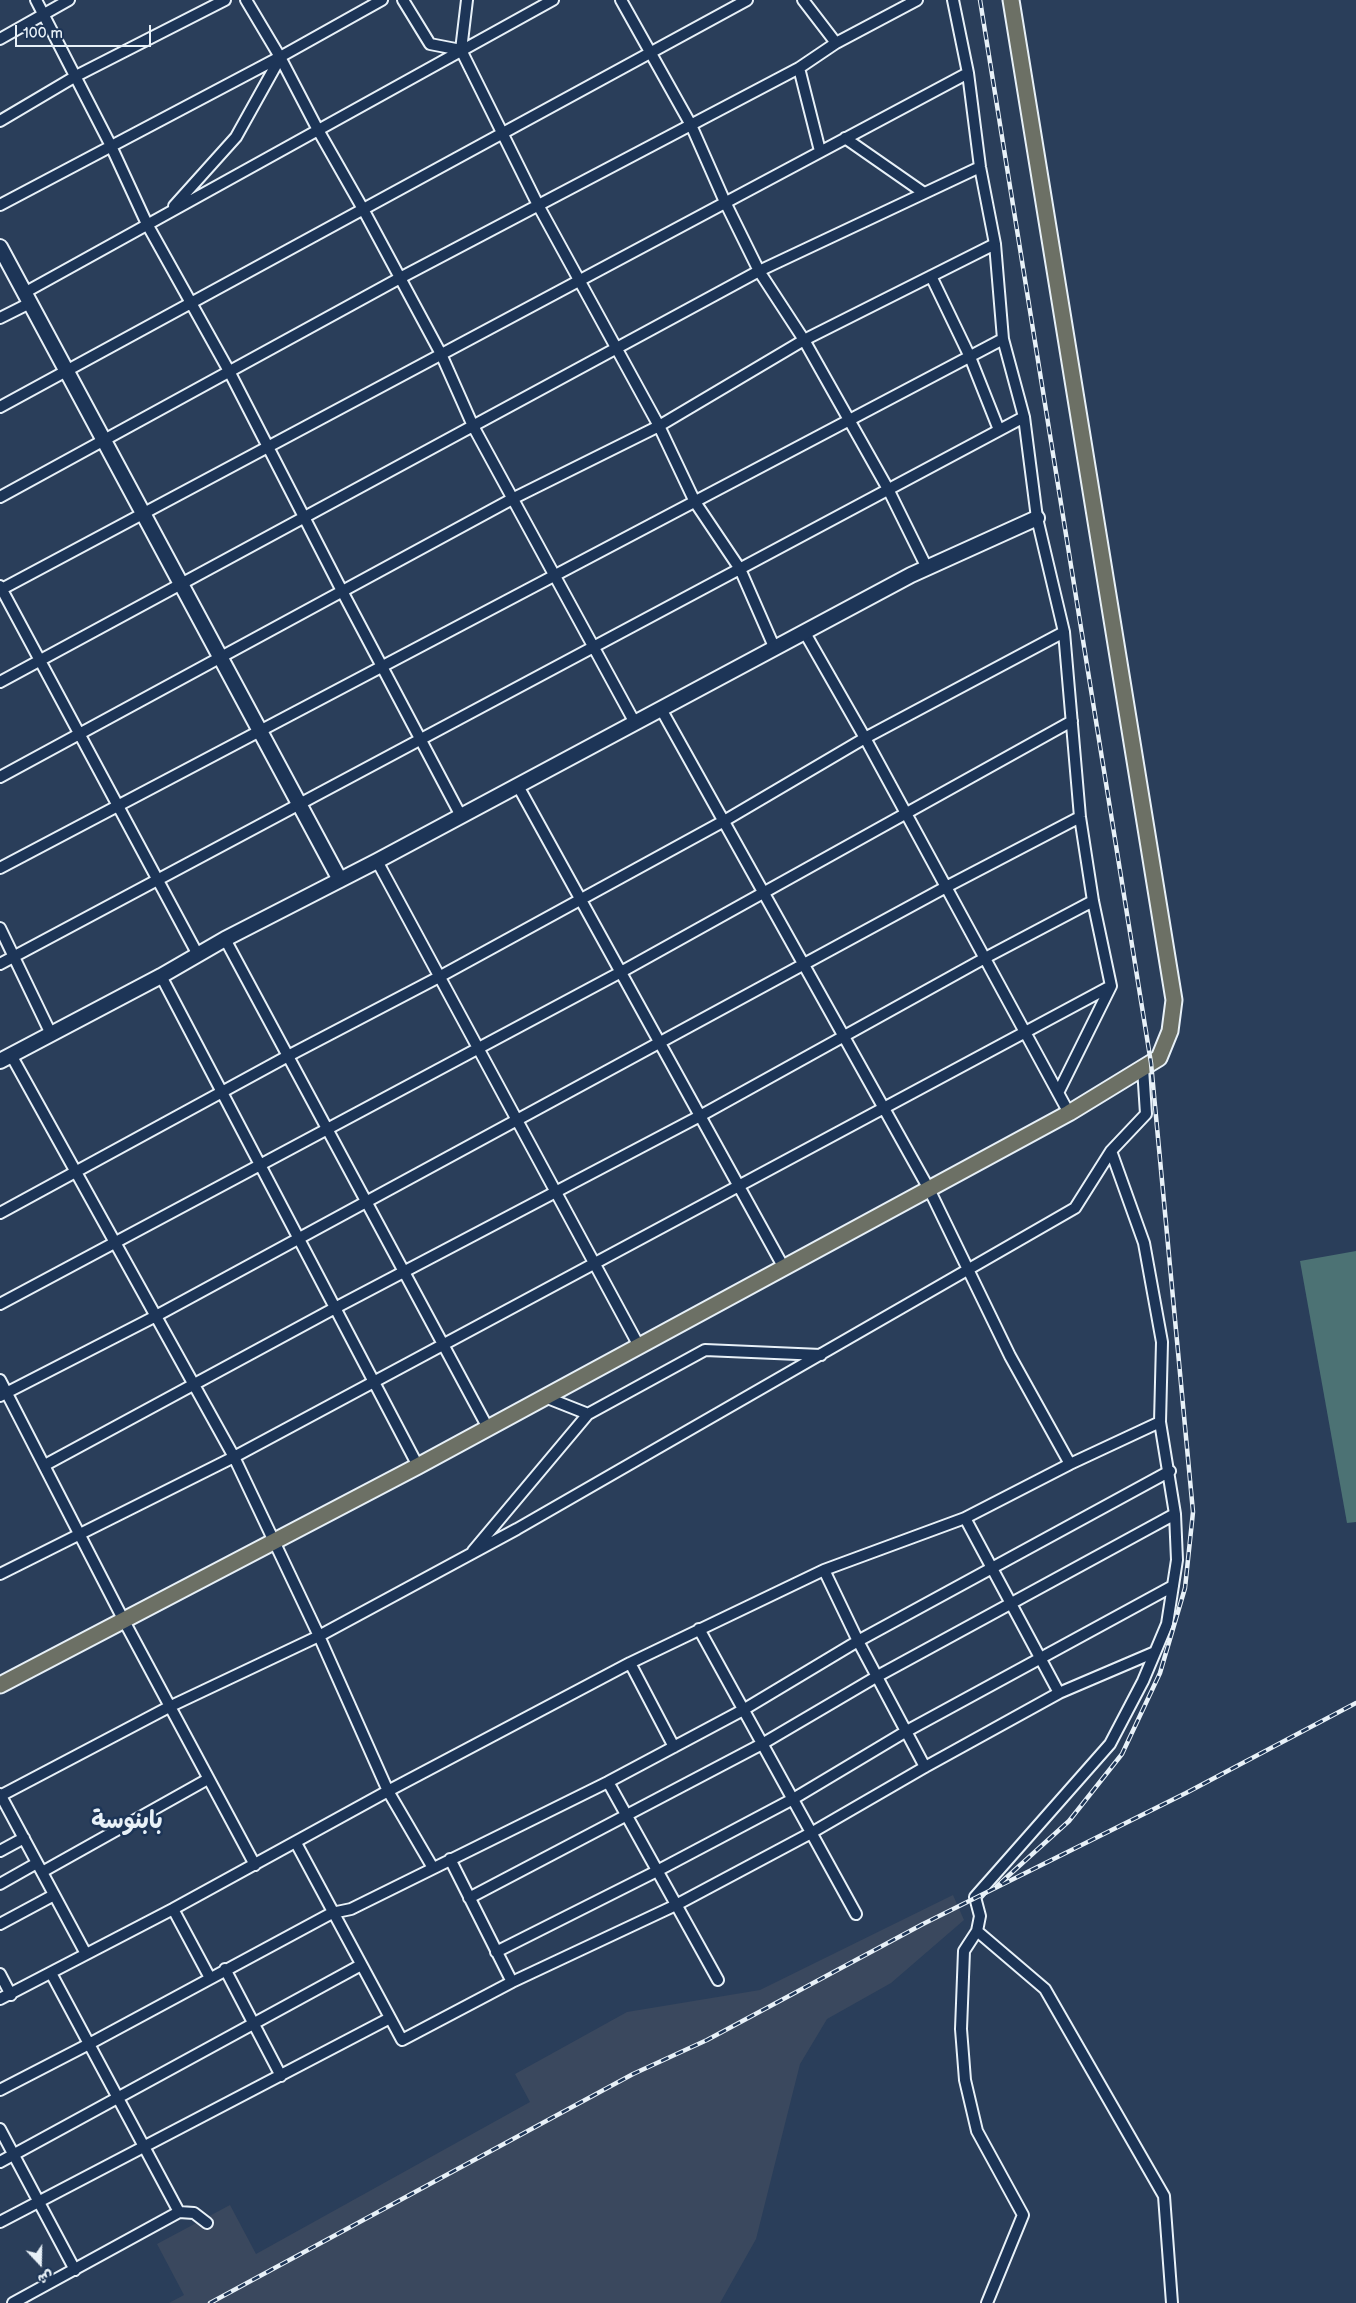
<!DOCTYPE html>
<html>
<head>
<meta charset="utf-8">
<style>
  body { margin:0 }
  #map { position:relative; width:1356px; height:2303px; overflow:hidden; background:#2a3e5a; font-family:"Balsamiq Sans","Playpen Sans Arabic",sans-serif }
  canvas { display:block }
  .north { position:absolute; left:15px; top:2238px; width:50px; height:50px; -webkit-text-stroke:4px #1d3557; paint-order:stroke; rotate:159deg; font-size:14px; font-weight:700; line-height:20px; text-align:center; color:#e8f1f8 }
  .north::after { content:''; display:block; margin:auto; width:18px; height:22px; background:#e8f1f8; clip-path:polygon(50% 0,100% 100%,50% 72%,0 100%) }
  .scale { position:absolute; left:15px; top:25px; width:136px; height:22px; box-sizing:border-box; border:2px solid #e8f1f8; border-top:0; padding-left:6px; font-size:15px; line-height:18px; white-space:nowrap; color:#e8f1f8; -webkit-text-stroke:4px #1d3557; paint-order:stroke }
</style>
</head>
<body>
<div id="map">
<canvas width="1356" height="2303"></canvas>
<div class="north">ش</div>
<div class="scale">100 m</div>
</div>
<script>
const context = document.querySelector('canvas').getContext('2d');
context.lineJoin = 'round';
function fillPath(path, color) { context.fillStyle = color; context.fill(path, 'evenodd'); }
const poly = rows => new Path2D(rows.map(r => 'M' + r).join(''));
function trace(path, color, width, dash) { context.strokeStyle = color; context.lineWidth = width; context.lineCap = dash ? 'butt' : 'round'; context.setLineDash(dash || []); context.stroke(path); }
function label(font, color, halo, rows, align = 'center') {
  context.font = font + ' "Balsamiq Sans","Playpen Sans Arabic",sans-serif'; context.lineWidth = 5; context.setLineDash([]); context.textBaseline = 'middle'; context.strokeStyle = halo; context.fillStyle = color; for (const [text, x, y, turn = 0] of rows) {
    context.save(); context.translate(x, y); context.rotate((+turn || 0) * Math.PI / 180); context.textAlign = isNaN(turn) ? turn : align; if (halo) context.strokeText(text, 0, 0); context.fillText(text, 0, 0); context.restore();
  }
}
fillPath(poly([
  [953,1895,964,1920,891,1983,827,2019,800,2064,756,2239,720,2303,169,2303,184,2295,157,2244,230,2205,256,2254,530,2102,515,2074,627,2012,760,1990]
]), '#3a485e');
fillPath(poly([
  [1356,1251,1356,1522,1347,1523,1300,1261]
]), '#4c7274');
const street = poly([
  [36,0,111,146,147,224,229,371,342,591,461,816],
  [246,0,280,57,318,130,363,209,441,354,473,426,635,723],
  [403,0,430,44,461,50,538,205,659,426,695,502,740,569,775,649],
  [621,0,691,125,725,202,759,271,804,340,888,489,927,568],
  [803,0,836,43],
  [953,0,968,73,980,167,995,244,1003,339,1024,417,1037,518,1064,632,1080,817,1093,901,1111,986,1058,1093],
  [0,39,69,0],
  [461,50,467,0],
  [799,68,820,151],
  [0,121,76,76,225,0],
  [845,138,924,193],
  [0,205,280,57,382,0],
  [174,206,236,137,280,58],
  [931,276,970,357,999,430],
  [24,293,553,0],
  [0,318,30,303],
  [0,407,747,0],
  [0,497,400,278,799,68,836,43,917,0],
  [0,586,198,955],
  [0,590,968,73],
  [805,633,865,738,1069,1113],
  [0,682,759,271,980,167],
  [661,709,929,1189,1010,1356,1070,1464],
  [0,777,514,498,659,426,804,340,995,244],
  [518,786,784,1268],
  [377,861,639,1346],
  [0,868,1003,339],
  [0,928,51,1034],
  [225,939,488,1428],
  [0,964,1024,417],
  [161,976,418,1466],
  [11,1055,234,1457,319,1636,388,1791,433,1868],
  [0,1213,288,1056,439,977,724,821,865,738,1064,632],
  [0,1304,621,972,1072,721],
  [0,1380,123,1619,255,1865],
  [0,1396,156,1316,946,887,1080,817],
  [545,1397,588,1414],
  [45,1465,335,1308,700,1116,985,958,1093,901],
  [965,1518,1059,1693],
  [473,1551,588,1414,705,1350,821,1355],
  [824,1570,858,1641,925,1767],
  [0,1574,234,1457,1111,986],
  [699,1629,856,1914],
  [630,1663,674,1747],
  [608,1782,718,1980],
  [0,1794,86,1954],
  [0,1796,169,1707,319,1636,517,1529,1075,1208,1111,1151,1146,1114,1143,1068],
  [296,1843,402,2040,512,1982,676,1905,811,1833,925,1767,1059,1693,1155,1652],
  [0,1851,24,1838],
  [450,1859,512,1982],
  [42,1872,208,1779],
  [0,1884,37,1863],
  [469,1898,762,1744,876,1677,1175,1514],
  [173,1909,210,1978],
  [0,1924,54,1895],
  [977,1931,1045,1989,1164,2196,1172,2303],
  [496,1952,657,1871,793,1799,905,1732,1173,1586],
  [225,1969,281,2076],
  [51,1973,179,2212,194,2213,207,2223],
  [0,1974,11,1995],
  [0,1999,173,1909,388,1791,630,1663,824,1570,965,1518,1070,1464,1160,1422],
  [0,2090,89,2044,332,1913,351,1909,608,1782,743,1710,858,1641,1170,1471],
  [0,2129,75,2270],
  [0,2162,361,1965],
  [0,2222,390,2018],
  [13,2303,179,2212],
  [987,2303,1023,2215,977,2131,965,2080,961,2029,964,1951,977,1931,980,1916,975,1897,1110,1744,1143,1681,1167,1624,1177,1560,1175,1514,1160,1422,1162,1342,1144,1243,1111,1151]
]);
const secondary = poly([
  [0,247,340,880],
  [0,1061,161,976,225,939,377,861,911,575,1037,518]
]);
const primary = poly([
  [0,1685,418,1466,1069,1113,1159,1058,1170,1031,1174,1000,1011,0]
]);
trace(street, '#e8f1f8', 14);
trace(secondary, '#e8f1f8', 18);
trace(primary, '#e8f1f8', 19);
trace(street, '#1d3557', 10);
trace(secondary, '#1d3557', 14);
trace(primary, '#6c7065', 15);
const rail = poly([
  [980,0,1151,1063,1193,1512,1185,1588,1160,1673,1122,1754,1069,1821,997,1886],
  [210,2303,633,2074,707,2040,923,1924,1186,1793,1356,1703]
]);
trace(rail, '#e8f1f8', 4.5);
trace(rail, '#1d3557', 2.5, [8]);
label('bold 24px', '#e8f1f8', '#1d3557', [
  ["بابنوسة",127,1822]
]);
</script>
</body>
</html>
